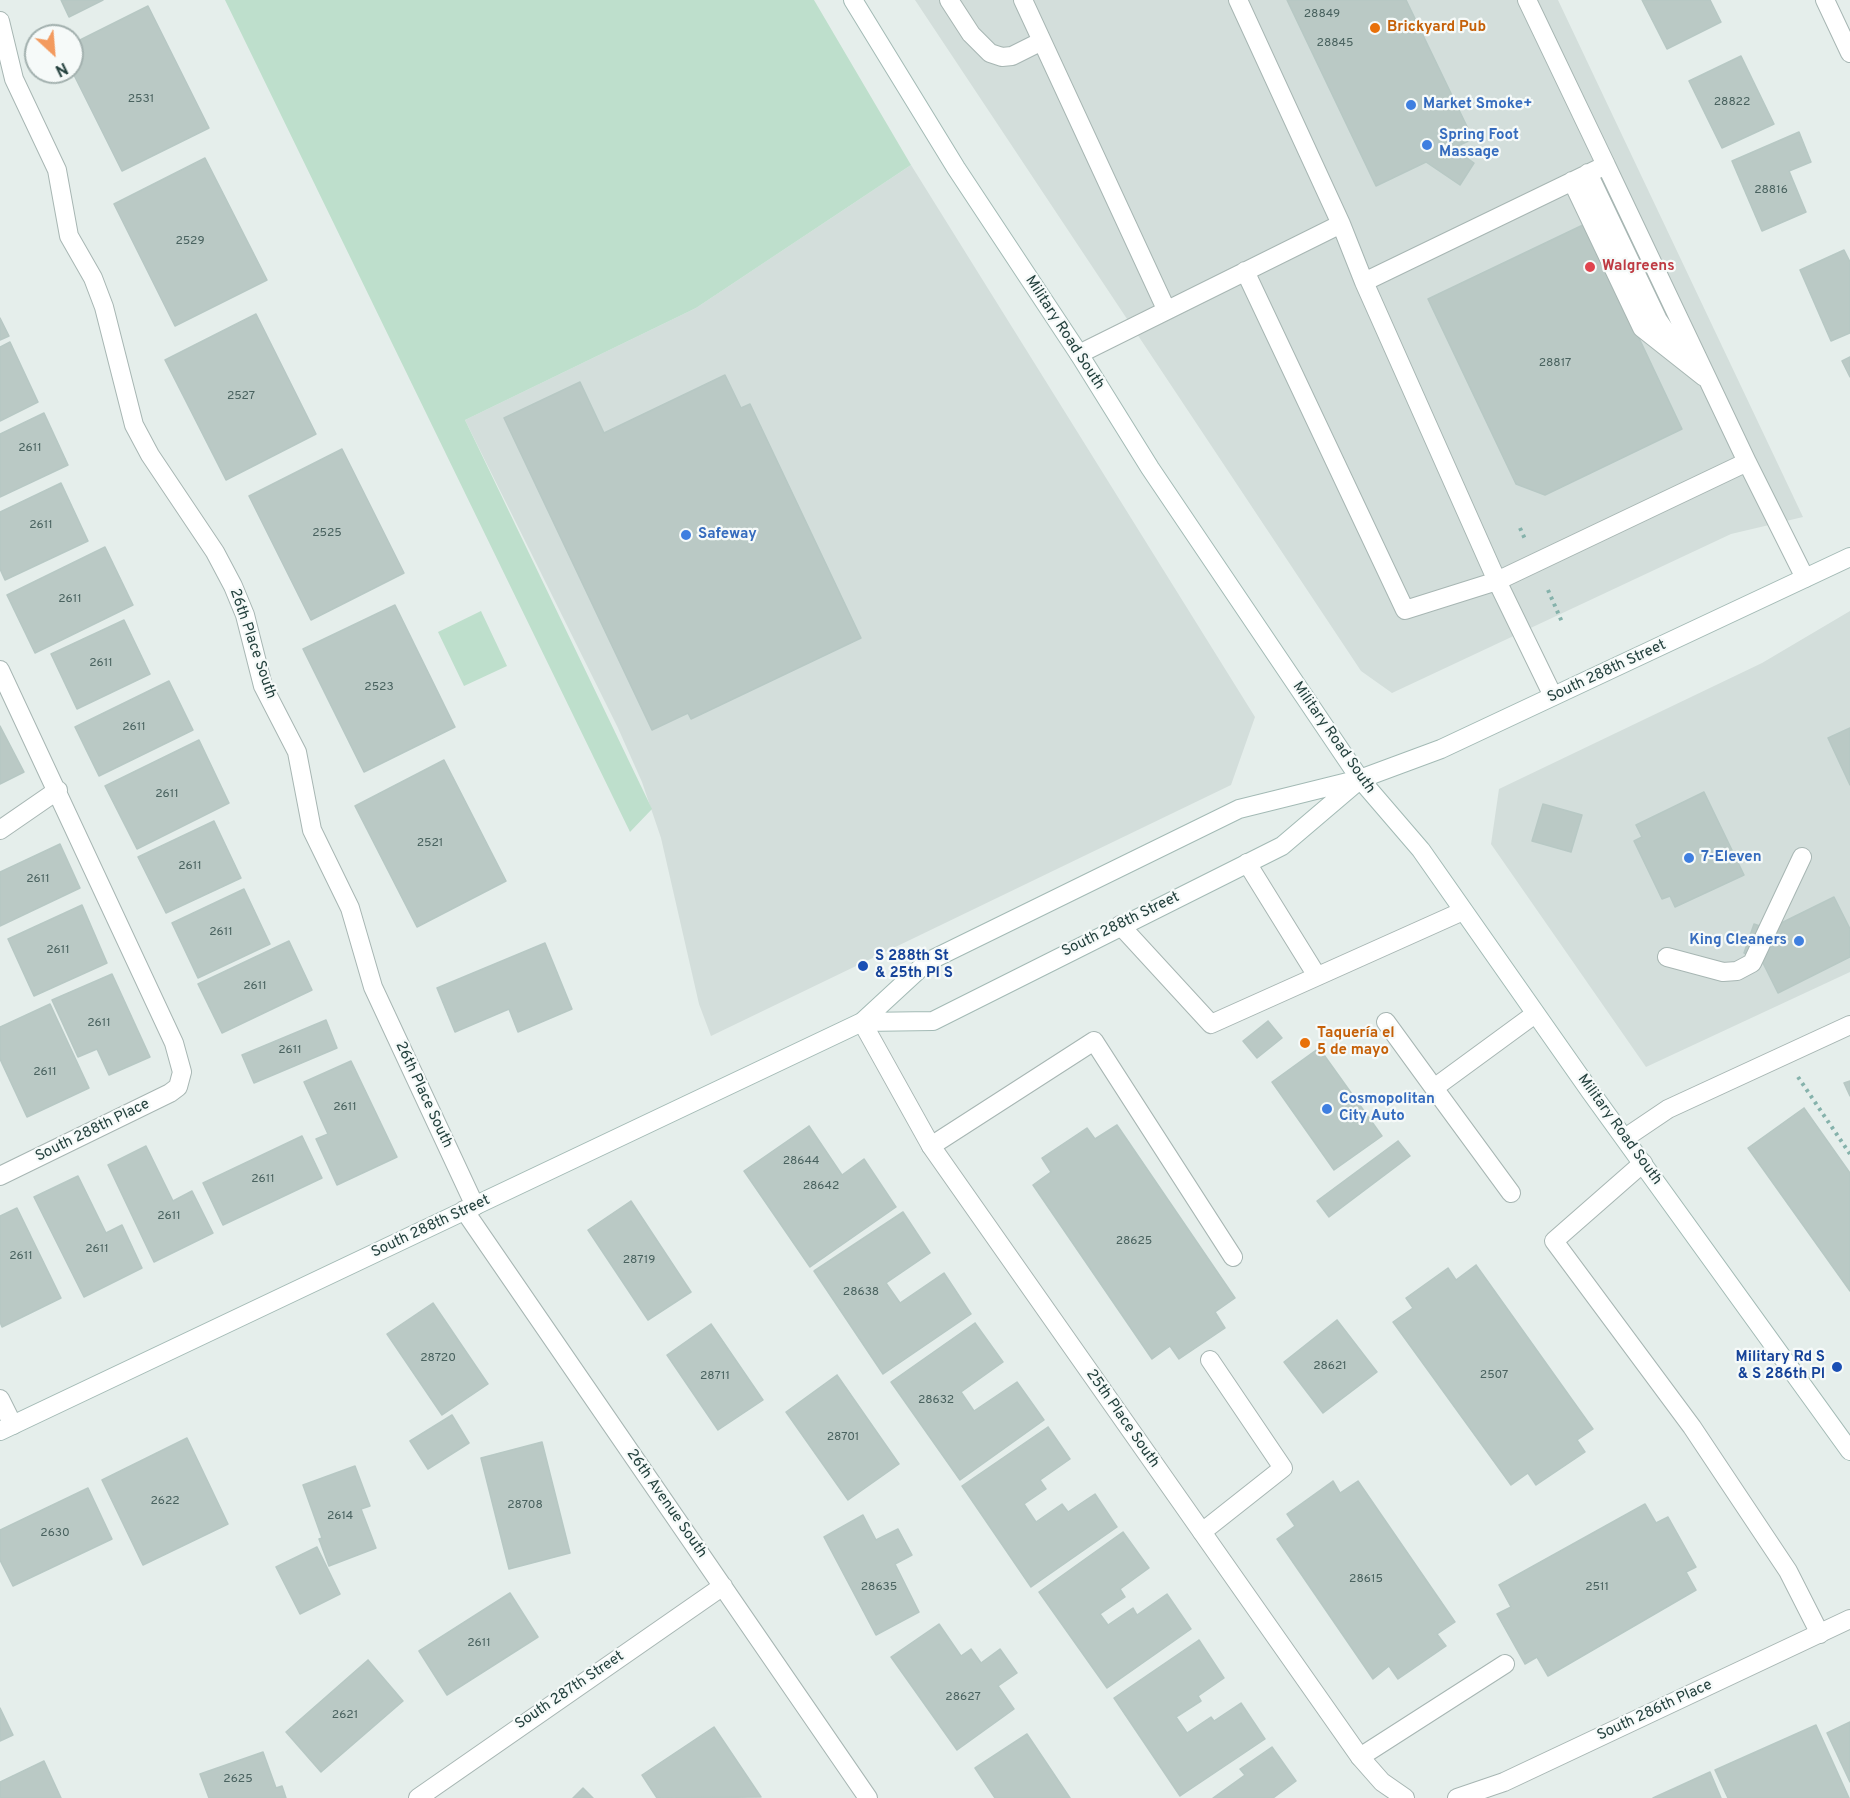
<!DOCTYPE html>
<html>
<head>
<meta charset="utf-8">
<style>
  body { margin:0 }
  #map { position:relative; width:1850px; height:1798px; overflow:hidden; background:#e5eeeb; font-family:Overpass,sans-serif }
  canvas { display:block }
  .north { position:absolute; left:24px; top:24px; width:60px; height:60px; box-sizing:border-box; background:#f6faf9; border:2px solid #a2b0ae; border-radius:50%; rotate:154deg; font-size:16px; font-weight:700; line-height:24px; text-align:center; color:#23403d }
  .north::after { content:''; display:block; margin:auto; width:21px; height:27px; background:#f39a5e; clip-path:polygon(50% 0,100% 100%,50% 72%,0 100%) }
</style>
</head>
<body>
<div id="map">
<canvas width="1850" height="1798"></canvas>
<div class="north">N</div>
</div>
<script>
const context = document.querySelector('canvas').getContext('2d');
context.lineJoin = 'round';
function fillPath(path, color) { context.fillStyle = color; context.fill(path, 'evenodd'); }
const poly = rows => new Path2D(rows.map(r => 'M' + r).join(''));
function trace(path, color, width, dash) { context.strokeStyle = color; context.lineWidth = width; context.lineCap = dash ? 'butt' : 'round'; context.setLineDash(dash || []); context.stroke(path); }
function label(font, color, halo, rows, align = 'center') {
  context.font = font + ' Overpass,sans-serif'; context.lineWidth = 4.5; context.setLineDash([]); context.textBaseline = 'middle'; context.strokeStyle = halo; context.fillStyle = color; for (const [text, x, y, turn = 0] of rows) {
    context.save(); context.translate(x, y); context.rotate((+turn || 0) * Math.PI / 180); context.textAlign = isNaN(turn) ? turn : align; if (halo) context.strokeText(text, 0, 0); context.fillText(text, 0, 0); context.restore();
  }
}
fillPath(poly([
  [915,0,1558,0,1803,517,1731,534,1392,693,1361,671],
  [911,165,1255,717,1231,785,711,1036,699,1004,661,838,642,782,618,728,465,420,696,308],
  [1850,611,1850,972,1646,1067,1491,844,1499,789,1762,663]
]), '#d3dedb');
fillPath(poly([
  [225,0,814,0,911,165,696,308,465,420,652,809,630,832],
  [481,611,507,666,464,686,438,632]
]), '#bedfcc');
const building = poly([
  [61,0,103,0,69,17,61,0],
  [1287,0,1406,0,1473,139,1453,148,1474,163,1460,185,1426,162,1376,186,1287,0],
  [1642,0,1710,0,1721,22,1667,49,1642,0],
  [148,6,209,128,122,171,72,71,72,44,148,6],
  [1741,56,1774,124,1722,148,1689,81,1741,56],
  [1799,132,1811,162,1789,171,1806,212,1762,231,1732,161,1799,132],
  [205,158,267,280,175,326,114,204,205,158],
  [1585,224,1682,429,1545,495,1516,484,1428,299,1585,224],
  [1844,250,1850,262,1850,333,1831,341,1800,270,1844,250],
  [256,314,316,434,226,480,165,360,256,314],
  [0,318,9,336,0,340,0,318],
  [10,342,38,402,0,421,0,347,10,342],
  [1850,357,1850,377,1842,361,1850,357],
  [725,375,741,408,750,404,861,638,691,719,688,713,652,730,504,418,580,382,604,433,725,375],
  [44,413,68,465,0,497,0,434,44,413],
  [342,449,404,573,311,620,249,496,342,449],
  [61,483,88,541,5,580,0,569,0,512,61,483],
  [105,547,133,605,35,653,7,595,105,547],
  [395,605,455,727,364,772,303,649,395,605],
  [124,620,150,674,77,709,51,654,124,620],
  [169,681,193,730,99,776,75,727,169,681],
  [0,726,24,772,0,784,0,726],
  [1850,728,1850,785,1828,738,1850,728],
  [199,740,229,803,137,849,105,786,199,740],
  [444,760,506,881,417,927,355,806,444,760],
  [1704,792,1744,875,1675,907,1670,896,1662,899,1634,841,1642,837,1636,825,1704,792],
  [1543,804,1582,815,1571,852,1532,841,1543,804],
  [214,821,241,878,166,913,138,857,214,821],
  [60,844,80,888,0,926,0,872,60,844],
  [244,889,270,944,198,978,172,923,244,889],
  [1834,897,1850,929,1850,957,1778,993,1761,959,1744,953,1754,924,1769,929,1834,897],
  [82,905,107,963,34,996,8,939,82,905],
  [289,941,312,990,222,1033,198,984,289,941],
  [545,943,572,1009,518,1032,509,1009,455,1032,437,988,545,943],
  [112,974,150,1057,109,1075,97,1049,78,1057,52,1000,112,974],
  [50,1004,89,1088,27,1117,0,1059,0,1027,50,1004],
  [326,1020,337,1048,254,1083,242,1055,326,1020],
  [1268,1021,1282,1038,1257,1058,1243,1041,1268,1021],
  [1319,1048,1382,1136,1334,1170,1272,1082,1319,1048],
  [351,1061,397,1157,337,1185,316,1139,328,1134,304,1082,351,1061],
  [1850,1081,1850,1096,1844,1083,1850,1081],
  [1804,1108,1850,1173,1850,1291,1748,1148,1804,1108],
  [1117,1125,1235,1298,1215,1312,1225,1328,1179,1359,1170,1346,1152,1359,1033,1185,1051,1172,1042,1158,1087,1128,1095,1139,1117,1125],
  [809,1126,842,1175,864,1159,896,1207,810,1267,744,1171,809,1126],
  [302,1136,322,1178,223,1225,203,1183,302,1136],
  [1398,1141,1410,1156,1329,1217,1317,1201,1398,1141],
  [146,1146,173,1201,192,1191,213,1233,154,1262,108,1165,146,1146],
  [78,1176,106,1233,122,1225,142,1268,84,1297,34,1197,78,1176],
  [631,1201,691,1292,648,1320,588,1230,631,1201],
  [17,1208,61,1298,2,1327,0,1322,0,1216,17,1208],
  [903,1212,930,1253,886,1283,900,1303,944,1273,971,1314,883,1374,814,1271,903,1212],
  [1476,1265,1593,1429,1577,1440,1585,1452,1536,1485,1528,1473,1511,1485,1393,1322,1413,1308,1406,1298,1448,1268,1456,1280,1476,1265],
  [433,1303,488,1384,442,1415,387,1334,433,1303],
  [1337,1320,1377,1372,1323,1413,1284,1362,1337,1320],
  [975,1323,1003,1362,961,1392,974,1411,1017,1382,1044,1420,960,1480,891,1382,975,1323],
  [711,1324,763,1400,718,1430,667,1355,711,1324],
  [837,1375,899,1464,848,1500,786,1412,837,1375],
  [452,1415,469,1443,428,1469,410,1441,452,1415],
  [1048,1427,1070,1459,1040,1480,1046,1489,1024,1504,1036,1522,1062,1504,1068,1512,1095,1494,1117,1527,1031,1587,962,1486,1048,1427],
  [187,1438,228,1524,143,1565,102,1480,187,1438],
  [542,1442,570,1553,509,1569,481,1458,542,1442],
  [355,1466,370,1506,361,1509,376,1548,329,1566,319,1539,322,1538,303,1485,355,1466],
  [1333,1481,1340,1493,1358,1481,1455,1622,1437,1634,1446,1646,1398,1679,1389,1666,1373,1679,1277,1539,1295,1526,1287,1514,1333,1481],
  [88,1488,112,1539,13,1586,0,1560,0,1530,88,1488],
  [1645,1504,1656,1523,1668,1517,1696,1567,1686,1572,1696,1590,1548,1676,1537,1657,1525,1664,1497,1614,1511,1607,1499,1585,1645,1504],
  [863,1515,876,1540,898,1529,912,1555,895,1564,919,1612,876,1635,824,1537,863,1515],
  [1123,1532,1149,1568,1120,1589,1125,1597,1100,1614,1108,1625,1133,1608,1137,1615,1167,1594,1191,1629,1107,1688,1039,1592,1123,1532],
  [317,1547,340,1594,300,1614,276,1567,317,1547],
  [510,1593,538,1637,447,1695,419,1651,510,1593],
  [939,1624,961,1656,971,1649,981,1663,1000,1649,1017,1673,998,1686,1014,1709,957,1750,891,1657,939,1624],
  [1199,1640,1224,1678,1198,1696,1201,1701,1176,1717,1187,1733,1211,1717,1214,1721,1241,1703,1265,1739,1180,1796,1114,1698,1199,1640],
  [368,1660,403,1701,321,1772,286,1732,368,1660],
  [0,1708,13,1735,0,1741,0,1708],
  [1850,1722,1850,1782,1827,1733,1850,1722],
  [1816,1725,1849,1798,1728,1798,1715,1770,1816,1725],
  [714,1727,761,1797,657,1798,642,1775,714,1727],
  [1027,1734,1070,1798,995,1798,975,1768,1027,1734],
  [1272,1747,1296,1781,1273,1798,1213,1798,1245,1775,1240,1769,1272,1747],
  [263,1752,276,1788,282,1786,286,1798,209,1798,200,1774,263,1752],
  [44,1761,61,1798,0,1798,0,1782,44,1761],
  [1710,1772,1721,1798,1653,1798,1710,1772],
  [583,1788,593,1798,573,1798,583,1788]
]);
fillPath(building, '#bac9c5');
trace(building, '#b7c8c4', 1.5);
const lane = poly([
  [949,0,971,34,990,53,1002,57,1012,56,1042,41],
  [1023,0,1166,309],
  [1238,0,1341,224,1364,282,1497,581,1553,696],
  [1606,165,1747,462],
  [1588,173,1658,320,1679,351],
  [1572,181,1642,328,1704,377],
  [1245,271,1405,610,1497,581,1747,462,1805,578],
  [1364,282,1606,165,1527,0],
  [1079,354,1341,224],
  [1247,863,1317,976],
  [1120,925,1211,1024,1463,911],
  [1667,957,1723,972,1737,971,1752,963,1802,857],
  [1386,1022,1434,1088],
  [1625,1138,1668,1109,1850,1025],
  [931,1146,1094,1041,1233,1257],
  [1643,1163,1554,1241,1692,1427,1788,1571,1820,1634],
  [1511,1193,1434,1088,1535,1014],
  [1202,1532,1283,1468,1210,1360],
  [1360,1757,1505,1664]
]);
const street = poly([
  [1825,0,1850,53],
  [0,21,14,79,57,170,69,236,93,278,104,307,134,425,150,455,215,552,233,586,245,615,263,686,297,752,312,830,350,908,373,987,475,1206],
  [0,670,174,1043,182,1072,178,1087,170,1093,0,1176],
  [0,830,58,790],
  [862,1022,931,1146,1360,1757,1382,1782,1405,1798],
  [464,1210,868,1798],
  [0,1399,13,1425],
  [418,1798,723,1586],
  [1457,1798,1504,1782,1850,1619]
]);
const secondary = poly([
  [853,0,956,168,1079,354,1150,468,1360,779,1421,850,1590,1091,1850,1451],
  [862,1022,933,1021,1282,846,1356,783],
  [0,1431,862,1022,927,962,1239,809,1360,779,1441,749,1850,557]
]);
trace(lane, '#a7b6b3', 20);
trace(street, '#a7b6b3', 20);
trace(secondary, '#a3bab5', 20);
trace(poly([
  [1520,528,1525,539],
  [1548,590,1562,622],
  [1798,1077,1850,1154]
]), '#85b2ab', 4, [3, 4.5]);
trace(lane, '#fff', 18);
trace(street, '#fff', 18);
trace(secondary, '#fff', 18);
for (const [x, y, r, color] of [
  [1375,28,6,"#e8710a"],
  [1411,105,6,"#3f7fe0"],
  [1427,145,6,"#3f7fe0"],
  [1590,267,6,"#e0444e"],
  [686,535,6,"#3f7fe0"],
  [1689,858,6,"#3f7fe0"],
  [1799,941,6,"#3f7fe0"],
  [863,966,6,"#1a4fb4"],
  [1305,1043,6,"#e8710a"],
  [1327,1109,6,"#3f7fe0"],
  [1837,1367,6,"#1a4fb4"]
]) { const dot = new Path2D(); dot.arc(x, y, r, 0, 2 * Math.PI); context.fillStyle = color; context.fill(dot); trace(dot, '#f6faf9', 2); }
label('12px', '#49625f', null, [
  ["28849",1322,15],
  ["28845",1335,44],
  ["2531",141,100],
  ["28822",1732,103],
  ["28816",1771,191],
  ["2529",190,242],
  ["28817",1555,364],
  ["2527",241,397],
  ["2611",30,449],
  ["2611",41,526],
  ["2525",327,534],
  ["2611",70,600],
  ["2611",101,664],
  ["2523",379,688],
  ["2611",134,728],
  ["2611",167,795],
  ["2521",430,844],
  ["2611",190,867],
  ["2611",38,880],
  ["2611",221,933],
  ["2611",58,951],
  ["2611",255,987],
  ["2611",99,1024],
  ["2611",290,1051],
  ["2611",45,1073],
  ["2611",345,1108],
  ["28644",801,1162],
  ["2611",263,1180],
  ["28642",821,1187],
  ["2611",169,1217],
  ["28625",1134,1242],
  ["2611",97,1250],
  ["2611",21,1257],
  ["28719",639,1261],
  ["28638",861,1293],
  ["28720",438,1359],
  ["28621",1330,1367],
  ["2507",1494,1376],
  ["28711",715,1377],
  ["28632",936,1401],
  ["28701",843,1438],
  ["2622",165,1502],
  ["28708",525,1506],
  ["2614",340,1517],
  ["2630",55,1534],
  ["28615",1366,1580],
  ["28635",879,1588],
  ["2511",1597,1588],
  ["2611",479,1644],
  ["28627",963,1698],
  ["2621",345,1716],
  ["2625",238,1780]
]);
label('bold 15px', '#c56008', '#f6faf9', [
  ["Brickyard Pub",1387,28],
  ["Taquería el",1317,1034],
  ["5 de mayo",1317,1051]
], 'left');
label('bold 15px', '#366cbe', '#f6faf9', [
  ["Market Smoke+",1423,105],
  ["Spring Foot",1439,136],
  ["Massage",1439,153],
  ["Safeway",698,535],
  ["7-Eleven",1701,858],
  ["King Cleaners",1787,941,"right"],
  ["Cosmopolitan",1339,1100],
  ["City Auto",1339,1117]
], 'left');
label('bold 15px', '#be3a42', '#f6faf9', [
  ["Walgreens",1602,267]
], 'left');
label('15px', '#23403d', '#f6faf9', [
  ["Military Road South",1064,333,57],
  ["26th Place South",252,644,71],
  ["South 288th Street",1607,672,-25],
  ["Military Road South",1333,738,55],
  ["South 288th Street",1121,925,-26],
  ["26th Place South",423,1095,65],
  ["Military Road South",1619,1130,54],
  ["South 288th Place",93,1131,-26],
  ["South 288th Street",431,1227,-25],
  ["25th Place South",1122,1419,55],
  ["26th Avenue South",666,1504,55],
  ["South 287th Street",570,1691,-34],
  ["South 286th Place",1655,1711,-25]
]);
label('bold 15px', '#164399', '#f6faf9', [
  ["S 288th St",875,957],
  ["& 25th Pl S",875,974],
  ["Military Rd S",1825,1358,"right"],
  ["& S 286th Pl",1825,1375,"right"]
], 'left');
</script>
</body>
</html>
